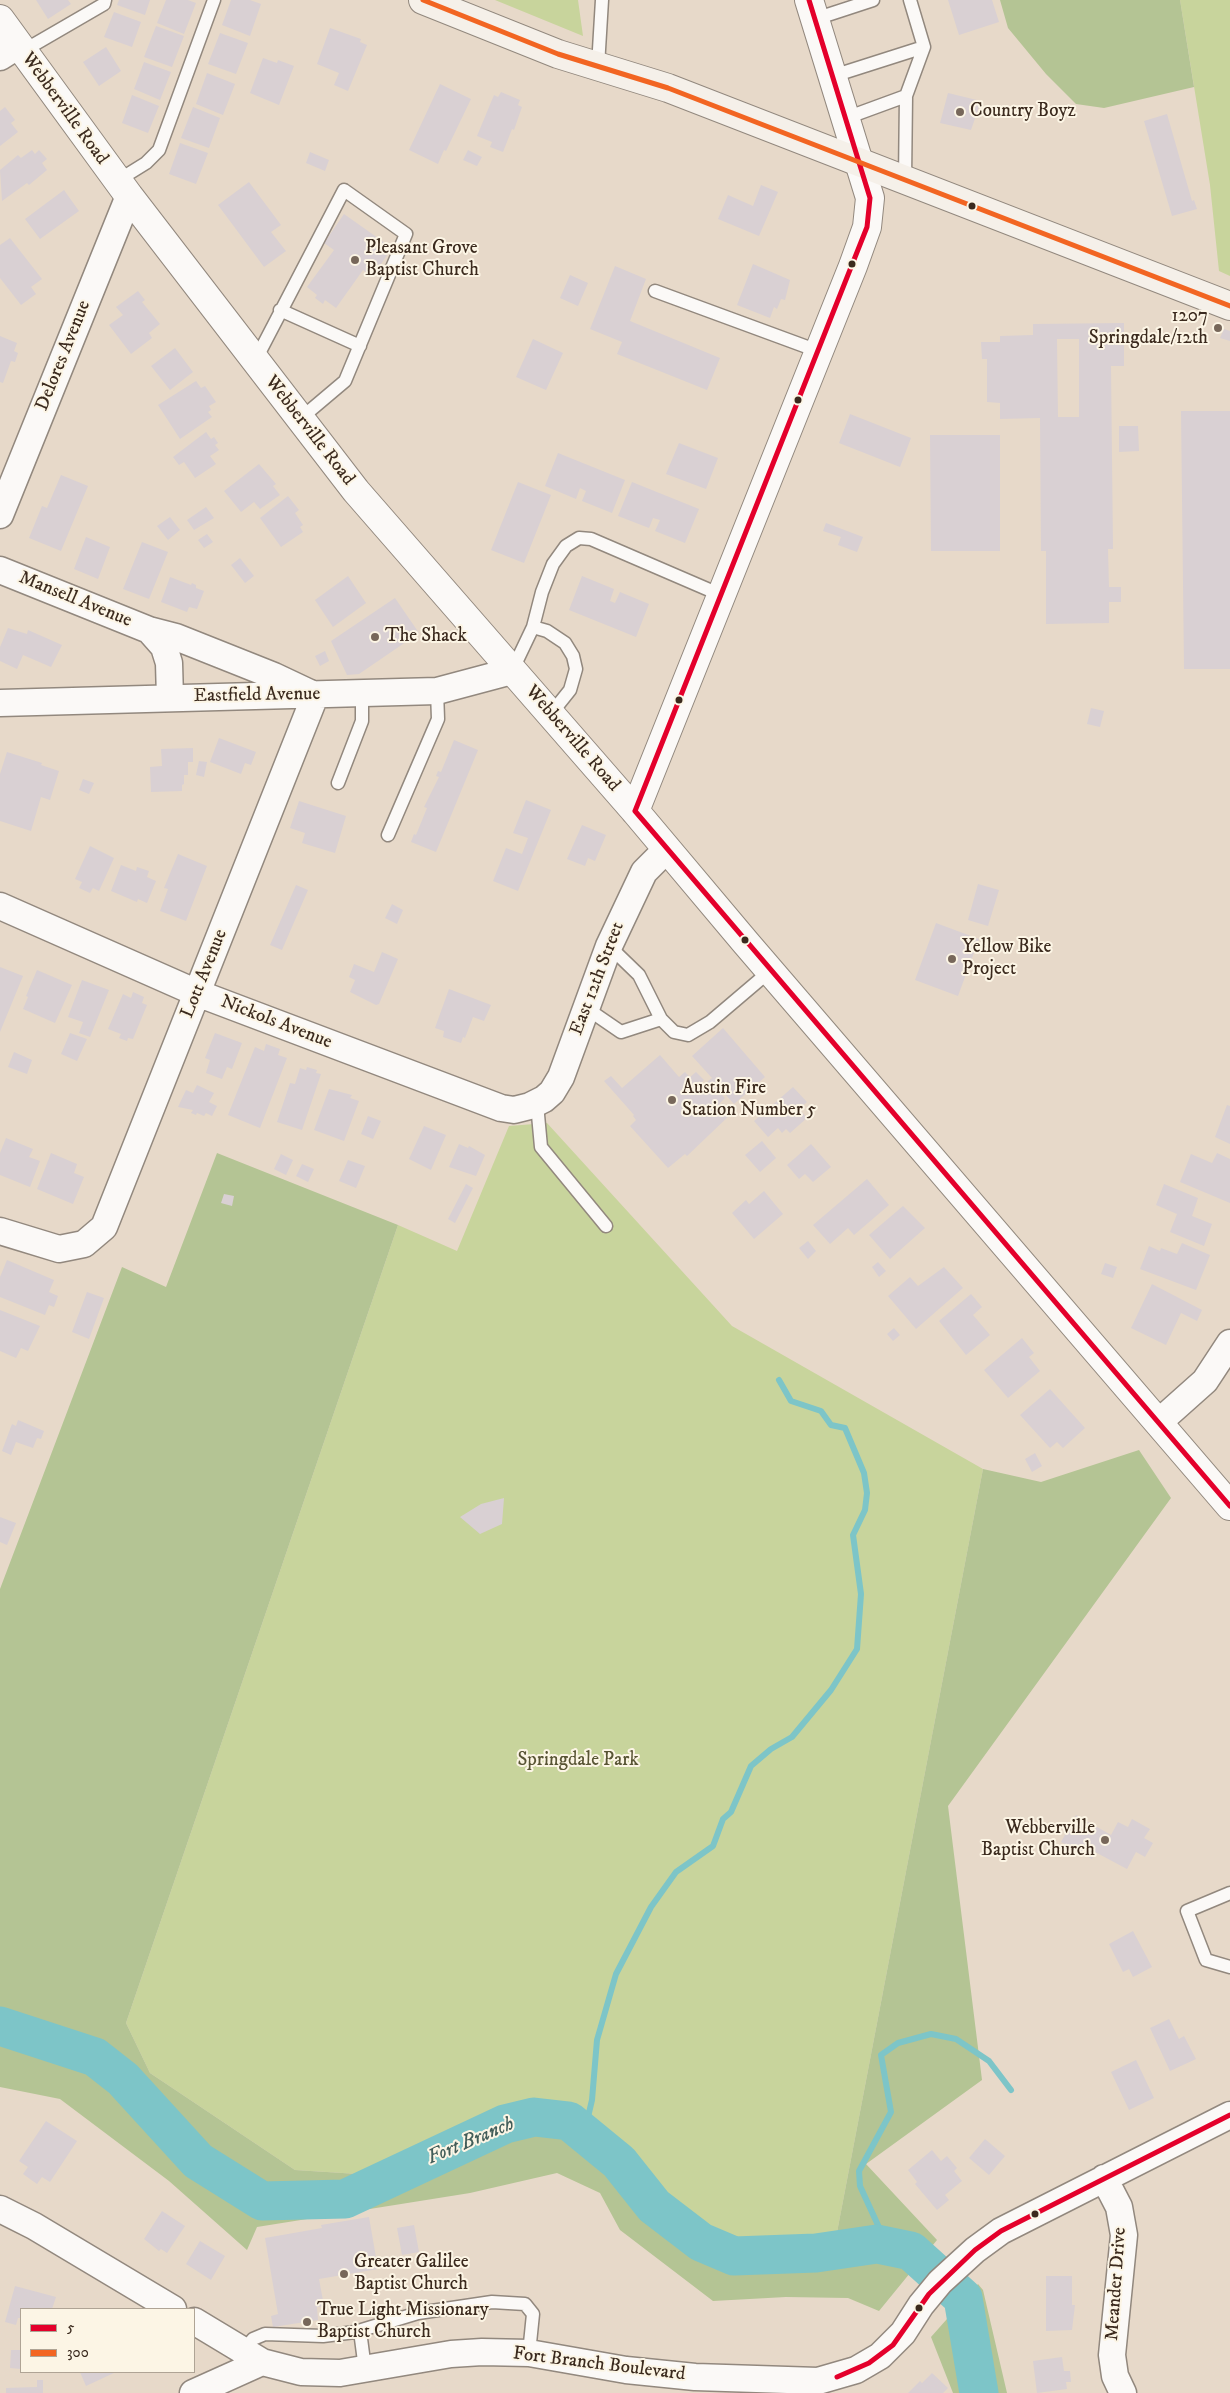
<!DOCTYPE html>
<html>
<head>
<meta charset="utf-8">
<style>
  body { margin:0 }
  #map { position:relative; width:1230px; height:2393px; overflow:hidden; background:#e7d9c9; font-family:"IM FELL DW Pica",serif }
  canvas { display:block }
  .legend { position:absolute; left:20px; top:2308px; width:175px; height:65px; box-sizing:border-box; background:#fcf5e5; border:1px solid #afa495; margin:0; padding:6px 9px; list-style:none; font-size:15px; color:#3b2a1e }
  .legend li { display:flex; align-items:center; gap:10px; height:25px }
  .legend b { width:25px; border:1px solid #afa495 }
</style>
</head>
<body>
<div id="map">
<canvas width="1230" height="2393"></canvas>
<ul class="legend">
<li><b style="height:6px;background:#e4002b"></b>5</li>
<li><b style="height:6px;background:#f26522"></b>300</li>
</ul>
</div>
<script>
const context = document.querySelector('canvas').getContext('2d');
context.lineJoin = 'round';
function fillPath(path, color) { context.fillStyle = color; context.fill(path, 'evenodd'); }
const poly = rows => new Path2D(rows.map(r => 'M' + r).join(''));
function trace(path, color, width, dash) { context.strokeStyle = color; context.lineWidth = width; context.lineCap = dash ? 'butt' : 'round'; context.setLineDash(dash || []); context.stroke(path); }
function label(font, color, halo, rows, align = 'center') {
  context.font = font + ' "IM FELL DW Pica",serif'; context.lineWidth = 4; context.setLineDash([]); context.textBaseline = 'middle'; context.strokeStyle = halo; context.fillStyle = color; for (const [text, x, y, turn = 0] of rows) {
    context.save(); context.translate(x, y); context.rotate((+turn || 0) * Math.PI / 180); context.textAlign = isNaN(turn) ? turn : align; if (halo) context.strokeText(text, 0, 0); context.fillText(text, 0, 0); context.restore();
  }
}
fillPath(poly([
  [495,0,578,0,583,36],
  [1180,0,1230,0,1230,276,1219,271,1210,185],
  [547,1123,732,1326,983,1469,834,2248,733,2252,675,2224,611,2133,525,2101,358,2174,295,2170,150,2073,126,2023,398,1225,457,1251,509,1126]
]), '#c8d49c');
fillPath(poly([
  [1000,0,1180,0,1194,87,1104,108,1076,104,1046,74,1008,28],
  [217,1153,398,1225,126,2023,150,2073,295,2170,358,2174,525,2101,611,2133,675,2224,733,2252,834,2248,983,1469,1041,1482,1139,1450,1171,1498,948,1806,982,2080,866,2164,937,2240,879,2311,848,2298,786,2297,713,2301,620,2230,600,2193,557,2173,470,2193,257,2227,247,2250,169,2181,60,2099,0,2087,0,1589,122,1267,166,1287],
  [978,2284,983,2290,1007,2393,953,2393,931,2337]
]), '#b4c494');
trace(poly([
  [584,2134,592,2100,597,2040,616,1974,651,1907,676,1872,713,1846,723,1819,731,1812,751,1766,771,1749,792,1737,831,1690,857,1649,861,1594,853,1535,865,1510,867,1493,864,1473,845,1428,831,1425,821,1411,791,1401,779,1380],
  [888,2247,860,2186,859,2171,891,2112,881,2055,898,2043,931,2034,956,2039,989,2061,1011,2090]
]), '#7dc5c8', 6);
trace(poly([
  [0,2026,95,2057,123,2079,198,2161,262,2201,345,2199,505,2124,534,2117,569,2121,619,2162,654,2206,701,2242,734,2256,816,2253,877,2244,911,2251,963,2298,979,2393]
]), '#7dc5c8', 39);
fillPath(poly([
  [36,0,68,0,71,4,48,19],
  [119,0,150,0,145,15,117,5],
  [166,0,188,0,196,3,184,34,157,23],
  [231,0,250,0,261,4,250,36,222,25],
  [948,0,992,0,999,22,959,35],
  [114,12,141,22,132,47,104,37],
  [156,26,184,36,172,67,144,57],
  [330,28,361,39,360,42,367,45,348,91,334,85,339,73,317,64],
  [220,33,248,43,236,74,208,64],
  [106,47,121,71,99,86,83,62],
  [263,58,277,63,278,60,294,66,279,105,250,93],
  [144,62,171,72,160,100,134,89],
  [207,73,235,84,223,115,196,104],
  [440,84,471,99,446,151,444,150,438,164,409,150],
  [501,92,520,100,518,105,522,107,514,130,512,129,503,152,490,147,492,142,477,136,494,95,498,97],
  [948,93,981,101,971,130,940,123],
  [132,95,159,106,148,133,122,123],
  [5,107,15,120,11,123,18,132,0,146,0,111],
  [193,107,220,118,209,148,181,138],
  [1167,114,1192,201,1194,200,1197,209,1172,216,1144,121],
  [180,143,208,153,196,184,169,174],
  [32,150,35,154,39,150,47,159,42,163,47,170,29,185,27,183,2,201,0,170,18,155,21,158],
  [468,150,482,157,477,166,463,160],
  [310,152,329,160,325,171,306,163],
  [249,182,281,225,271,232,286,251,264,267,218,205],
  [761,185,778,192,759,236,718,219,728,195,753,206],
  [64,190,79,211,40,239,25,219],
  [344,214,392,248,372,277,363,270,336,308,325,300,323,304,315,298,317,295,307,287,334,250,324,243],
  [10,238,42,279,31,287,36,294,21,305,0,278,0,245],
  [753,264,790,280,785,300,781,299,777,309,774,307,770,318,737,305],
  [615,266,646,279,630,321,720,358,707,390,617,354,622,342,590,329],
  [570,275,588,283,578,306,560,298],
  [138,291,145,300,142,302,160,324,149,333,152,338,131,354,109,325,123,315,116,307],
  [1124,323,1124,366,1111,366,1113,549,1108,549,1109,587,1121,587,1121,602,1109,602,1109,623,1046,624,1046,551,1041,551,1040,418,1000,419,1000,403,987,402,987,359,982,359,981,342,1000,342,1000,336,1033,335,1033,324],
  [1057,339,1079,339,1079,417,1058,417],
  [1224,329,1230,331,1230,341,1220,338],
  [0,336,17,343,14,351,18,353,15,362,11,361,3,383,0,382],
  [533,339,563,353,546,390,516,377],
  [175,348,193,372,170,390,151,366],
  [196,381,201,388,205,386,216,402,209,406,211,410,208,412,212,417,180,439,158,405],
  [1181,411,1230,411,1230,669,1184,669],
  [850,414,911,438,900,467,839,443],
  [1119,426,1138,426,1139,451,1119,452],
  [206,432,211,439,214,437,218,443,215,445,219,450,210,456,216,464,195,478,184,462,179,465,173,457],
  [930,435,1000,435,1000,551,931,551],
  [679,443,718,458,706,489,666,474],
  [558,453,625,480,612,513,582,501,586,491,580,488,576,499,545,486],
  [259,464,276,484,273,486,280,495,260,509,254,502,241,512,224,491],
  [61,475,88,486,61,551,29,538,42,506,47,508],
  [518,482,551,495,524,563,491,550],
  [632,482,699,509,685,543,655,531,660,520,653,518,649,528,618,516],
  [288,496,299,510,295,513,303,525,300,527,303,532,281,547,260,518],
  [206,507,214,518,194,530,187,520],
  [170,517,180,530,168,540,157,526],
  [826,523,863,537,857,552,838,545,841,537,823,531],
  [207,534,213,542,204,548,198,540],
  [86,537,110,547,98,579,74,569],
  [142,542,168,552,149,599,123,589],
  [240,558,254,576,245,583,231,565],
  [348,576,366,603,333,627,315,600],
  [582,576,614,589,610,601,615,603,620,592,649,604,636,637,569,610],
  [170,577,191,585,192,583,196,585,196,588,204,591,197,609,189,607,187,612,161,602],
  [395,598,419,633,359,674,347,675,331,641],
  [8,628,27,634,28,630,62,645,51,667,23,655,17,669,0,661,0,647],
  [325,651,329,661,320,666,315,656],
  [1091,708,1104,711,1100,727,1087,724],
  [219,738,256,752,251,765,245,763,241,774,210,762],
  [454,740,478,750,436,852,411,842,414,834,416,835,427,808,424,807,439,777,436,776,438,771,441,772],
  [193,748,193,762,188,762,188,775,184,775,184,784,182,785,182,791,151,792,150,767,162,766,161,749],
  [7,752,42,763,41,765,59,771,50,800,41,797,31,831,0,821,0,774],
  [199,761,207,762,204,777,196,775],
  [83,779,94,783,89,794,79,790],
  [526,800,551,810,518,891,493,881,506,848,522,854,528,838,513,833],
  [299,801,346,816,335,853,302,843,305,833,290,828],
  [582,825,606,835,595,861,588,858,585,866,567,859],
  [90,846,114,858,99,891,93,888,90,893,79,888,82,882,75,879],
  [178,854,207,866,186,921,160,911,168,889,164,888],
  [121,865,136,871,137,867,149,871,147,877,156,881,147,903,138,899,137,902,111,891],
  [978,884,999,890,988,926,968,920],
  [296,885,308,890,282,950,270,945],
  [392,904,403,910,397,924,385,918],
  [936,923,979,939,958,996,915,980],
  [382,952,398,959,379,1004,376,1005,350,992,355,980,349,977,354,964,374,972],
  [0,967,23,976,0,1032],
  [37,970,72,985,55,1023,23,1009,28,997,26,996],
  [82,980,109,990,90,1037,79,1033,83,1022,68,1017],
  [449,989,491,1005,484,1021,473,1017,465,1038,463,1037,461,1043,443,1037,444,1031,435,1028],
  [133,992,144,997,142,1003,147,1005,133,1039,128,1038,127,1041,119,1038,121,1034,108,1029,123,994,131,998],
  [723,1028,765,1077,734,1104,724,1093,722,1095,725,1098,719,1104,721,1106,723,1103,732,1113,687,1156,685,1154,668,1168,630,1126,636,1120,633,1116,634,1115,604,1081,611,1076,622,1088,660,1055,679,1077,685,1072,690,1077,696,1072,704,1080,701,1083,703,1085,712,1078,692,1056],
  [70,1033,87,1039,77,1061,61,1054],
  [215,1033,242,1043,232,1069,227,1067,222,1079,206,1073,210,1060,205,1058],
  [266,1044,280,1049,278,1055,287,1058,260,1128,228,1115,255,1047,264,1051],
  [14,1052,32,1060,27,1074,8,1067],
  [307,1067,317,1070,316,1073,321,1074,302,1130,277,1122,290,1083,295,1084,300,1068,306,1070],
  [197,1085,214,1093,209,1102,217,1106,212,1116,206,1113,204,1116,197,1113,196,1115,191,1113,193,1110,178,1107,186,1090,193,1093],
  [793,1087,807,1102,799,1109,807,1118,790,1133,786,1129,782,1133,778,1128,768,1137,754,1121],
  [329,1089,352,1095,350,1098,359,1101,344,1141,314,1130],
  [1227,1105,1230,1106,1230,1144,1215,1137],
  [368,1116,381,1121,373,1139,361,1134],
  [424,1126,446,1135,431,1170,409,1159],
  [6,1138,33,1149,29,1157,40,1161,30,1187,0,1175,0,1153],
  [762,1141,776,1158,760,1172,745,1155],
  [459,1144,468,1148,469,1146,485,1155,476,1176,449,1167],
  [811,1144,831,1167,813,1182,805,1174,799,1179,787,1165],
  [51,1153,77,1164,74,1173,84,1177,73,1204,37,1189],
  [1217,1153,1230,1159,1230,1203,1180,1182,1191,1154,1212,1163],
  [281,1154,293,1160,286,1175,274,1169],
  [348,1160,365,1166,356,1188,339,1181],
  [302,1164,314,1169,308,1182,296,1176],
  [867,1179,889,1205,854,1235,848,1228,830,1244,813,1225],
  [466,1184,473,1188,455,1223,448,1219],
  [1164,1184,1198,1198,1192,1216,1212,1224,1204,1246,1170,1232,1177,1214,1156,1205],
  [764,1191,783,1214,754,1239,732,1213,746,1200,749,1204],
  [224,1194,234,1196,232,1206,221,1203],
  [903,1206,925,1228,890,1259,869,1235],
  [808,1241,816,1251,808,1259,799,1248],
  [1182,1243,1210,1255,1196,1290,1140,1269,1149,1246,1160,1251,1161,1248,1177,1254],
  [7,1260,54,1280,49,1292,58,1296,54,1307,49,1305,45,1315,0,1297,0,1277],
  [878,1262,886,1271,879,1277,872,1267],
  [1105,1263,1117,1267,1113,1278,1101,1274],
  [944,1267,963,1288,916,1329,888,1296,910,1277,918,1286],
  [1152,1284,1202,1310,1197,1321,1181,1313,1166,1345,1131,1328],
  [87,1292,104,1298,89,1339,72,1332],
  [971,1294,982,1307,973,1315,990,1335,966,1355,939,1321],
  [0,1310,40,1326,28,1351,21,1348,16,1358,0,1351],
  [894,1328,900,1335,893,1341,887,1334],
  [1022,1338,1034,1353,1029,1357,1040,1371,1008,1398,984,1370],
  [1050,1389,1085,1428,1063,1448,1057,1442,1050,1448,1020,1415],
  [18,1420,44,1431,41,1439,37,1438,33,1448,16,1442,11,1455,2,1451,12,1424,16,1426],
  [1035,1453,1042,1466,1032,1472,1025,1459],
  [504,1498,502,1524,480,1534,460,1517,481,1504],
  [0,1517,16,1523,7,1545,0,1542],
  [1076,1815,1111,1835,1118,1822,1128,1827,1132,1819,1150,1829,1144,1838,1153,1843,1145,1857,1136,1852,1127,1869,1095,1852,1092,1859,1061,1842],
  [1133,1931,1152,1967,1133,1977,1129,1969,1123,1972,1109,1944],
  [1169,2019,1179,2039,1184,2036,1196,2059,1170,2071,1150,2028],
  [1136,2060,1154,2098,1129,2110,1111,2072],
  [46,2121,77,2141,50,2182,42,2177,37,2184,23,2174,28,2167,19,2161],
  [985,2139,1005,2156,989,2175,969,2158],
  [932,2150,941,2161,947,2156,957,2168,954,2171,962,2181,945,2195,949,2200,937,2210,915,2184,917,2182,908,2170],
  [162,2211,185,2226,167,2253,161,2249,159,2251,144,2239],
  [369,2217,378,2269,319,2279,324,2306,317,2307,318,2320,273,2327,271,2316,278,2314,265,2238,322,2228,321,2225],
  [414,2225,419,2252,402,2255,397,2228],
  [200,2241,225,2256,211,2280,186,2264],
  [1046,2276,1072,2276,1072,2305,1075,2305,1072,2330,1046,2331],
  [15,2286,56,2297,52,2309,21,2309,21,2318,18,2318,16,2325,5,2322],
  [11,2350,21,2350,21,2369,10,2368],
  [1062,2357,1064,2371,1070,2371,1071,2382,1066,2382,1067,2389,1037,2393,1033,2361],
  [80,2372,116,2372,86,2386],
  [932,2373,948,2388,943,2393,908,2393,920,2381,922,2383],
  [37,2380,43,2380,43,2393,6,2393,6,2388,37,2387]
]), '#d9d0d3');
const service = poly([
  [815,19,873,0],
  [23,51,104,4,105,0],
  [598,66,602,0],
  [833,76,924,47],
  [846,118,906,96],
  [905,179,906,96,924,47,910,0],
  [117,181,146,163,159,150,214,0],
  [655,291,818,351],
  [280,310,360,346],
  [255,361,344,190,406,234,345,381,300,419],
  [533,627,547,631,565,643,573,656,576,669,570,690,550,715],
  [512,671,533,627,542,592,553,564,566,546,579,538,591,539,721,595],
  [338,783,362,721,362,694],
  [388,835,438,719,437,691],
  [609,946,639,975,661,1019,674,1032,688,1035,710,1022,770,971],
  [586,1008,621,1032,661,1019],
  [537,1104,541,1147,606,1226],
  [1230,1893,1187,1911,1206,1960,1230,1967],
  [360,2331,365,2369],
  [243,2351,253,2339,265,2334,323,2336,355,2332,418,2313,492,2302,525,2304,533,2314,529,2353]
]);
const minor = poly([
  [0,57,19,45],
  [0,515,129,196],
  [0,570,149,630,176,637,274,676,310,693],
  [149,630,164,647,169,663,170,698],
  [0,703,437,691,512,671],
  [0,906,197,993,501,1108,514,1110,530,1106,544,1099,552,1092,561,1077,609,946,644,872,667,849],
  [0,1231,59,1249,84,1244,104,1227,315,696],
  [1159,1422,1205,1381,1230,1343],
  [1104,2178,1119,2207,1124,2235,1112,2355,1115,2376,1123,2393],
  [0,2209,34,2226,173,2309],
  [194,2321,262,2362,301,2372,340,2373,451,2354,482,2352,529,2353,626,2370,695,2377,818,2381,856,2370,880,2356,903,2333,921,2305,940,2282,975,2250,1001,2231,1230,2115],
  [193,2393,262,2362]
]);
const tertiary = poly([
  [0,19,129,196,356,491,635,811,746,943,1230,1506],
  [635,811,853,266,867,227,870,198,809,0]
]);
const secondary = poly([
  [423,0,558,54,668,88,1230,306]
]);
trace(service, '#92887e', 15);
trace(minor, '#92887e', 29);
trace(tertiary, '#92887e', 30);
trace(secondary, '#92887e', 30);
trace(service, '#fbf9f7', 12);
trace(minor, '#fbf9f7', 26);
trace(tertiary, '#fbf9f7', 28);
trace(secondary, '#f5f0e9', 28);
trace(poly([
  [635,811,1230,1506],
  [635,811,867,227,870,198,809,0],
  [837,2377,869,2363,893,2345,929,2294,975,2250,1001,2231,1230,2115]
]), '#e4002b', 5);
trace(poly([
  [423,0,558,54,668,88,1230,306]
]), '#f26522', 5);
for (const [x, y, r, color] of [
  [960,112,5,"#77675a"],
  [972,206,4.5,"#3b2a1e"],
  [355,260,5,"#77675a"],
  [852,264,4.5,"#3b2a1e"],
  [1218,328,5,"#77675a"],
  [798,400,4.5,"#3b2a1e"],
  [375,637,5,"#77675a"],
  [679,700,4.5,"#3b2a1e"],
  [745,940,4.5,"#3b2a1e"],
  [952,959,5,"#77675a"],
  [672,1100,5,"#77675a"],
  [1105,1840,5,"#77675a"],
  [1035,2214,4.5,"#3b2a1e"],
  [344,2274,5,"#77675a"],
  [919,2308,4.5,"#3b2a1e"],
  [307,2322,5,"#77675a"]
]) { const dot = new Path2D(); dot.arc(x, y, r, 0, 2 * Math.PI); context.fillStyle = color; context.fill(dot); trace(dot, '#fcf5e5', 2); }
label('19px', '#3b2a1e', '#fcf5e5', [
  ["Webberville Road",64,109,54],
  ["Delores Avenue",64,356,-68],
  ["Webberville Road",309,431,52],
  ["Mansell Avenue",75,600,22],
  ["Eastfield Avenue",257,696,-1],
  ["Webberville Road",572,739,49],
  ["Lott Avenue",205,974,-68],
  ["East 12th Street",598,979,-69],
  ["Nickols Avenue",276,1023,21],
  ["Meander Drive",1117,2284,-86],
  ["Fort Branch Boulevard",599,2365,7]
]);
label('19px', '#3b2a1e', '#fcf5e5', [
  ["Country Boyz",970,112],
  ["Pleasant Grove",365,249],
  ["Baptist Church",365,271],
  ["1207",1208,317,"right"],
  ["Springdale/12th",1208,339,"right"],
  ["The Shack",385,637],
  ["Yellow Bike",962,948],
  ["Project",962,970],
  ["Austin Fire",682,1089],
  ["Station Number 5",682,1111],
  ["Webberville",1095,1829,"right"],
  ["Baptist Church",1095,1851,"right"],
  ["Greater Galilee",354,2263],
  ["Baptist Church",354,2285],
  ["True Light Missionary",317,2311],
  ["Baptist Church",317,2333]
], 'left');
label('19px', '#585434', '#fcf5e5', [
  ["Springdale Park",578,1761]
]);
label('italic 20px', '#425d59', '#fcf5e5', [
  ["Fort Branch",471,2142,-23]
]);
</script>
</body>
</html>
